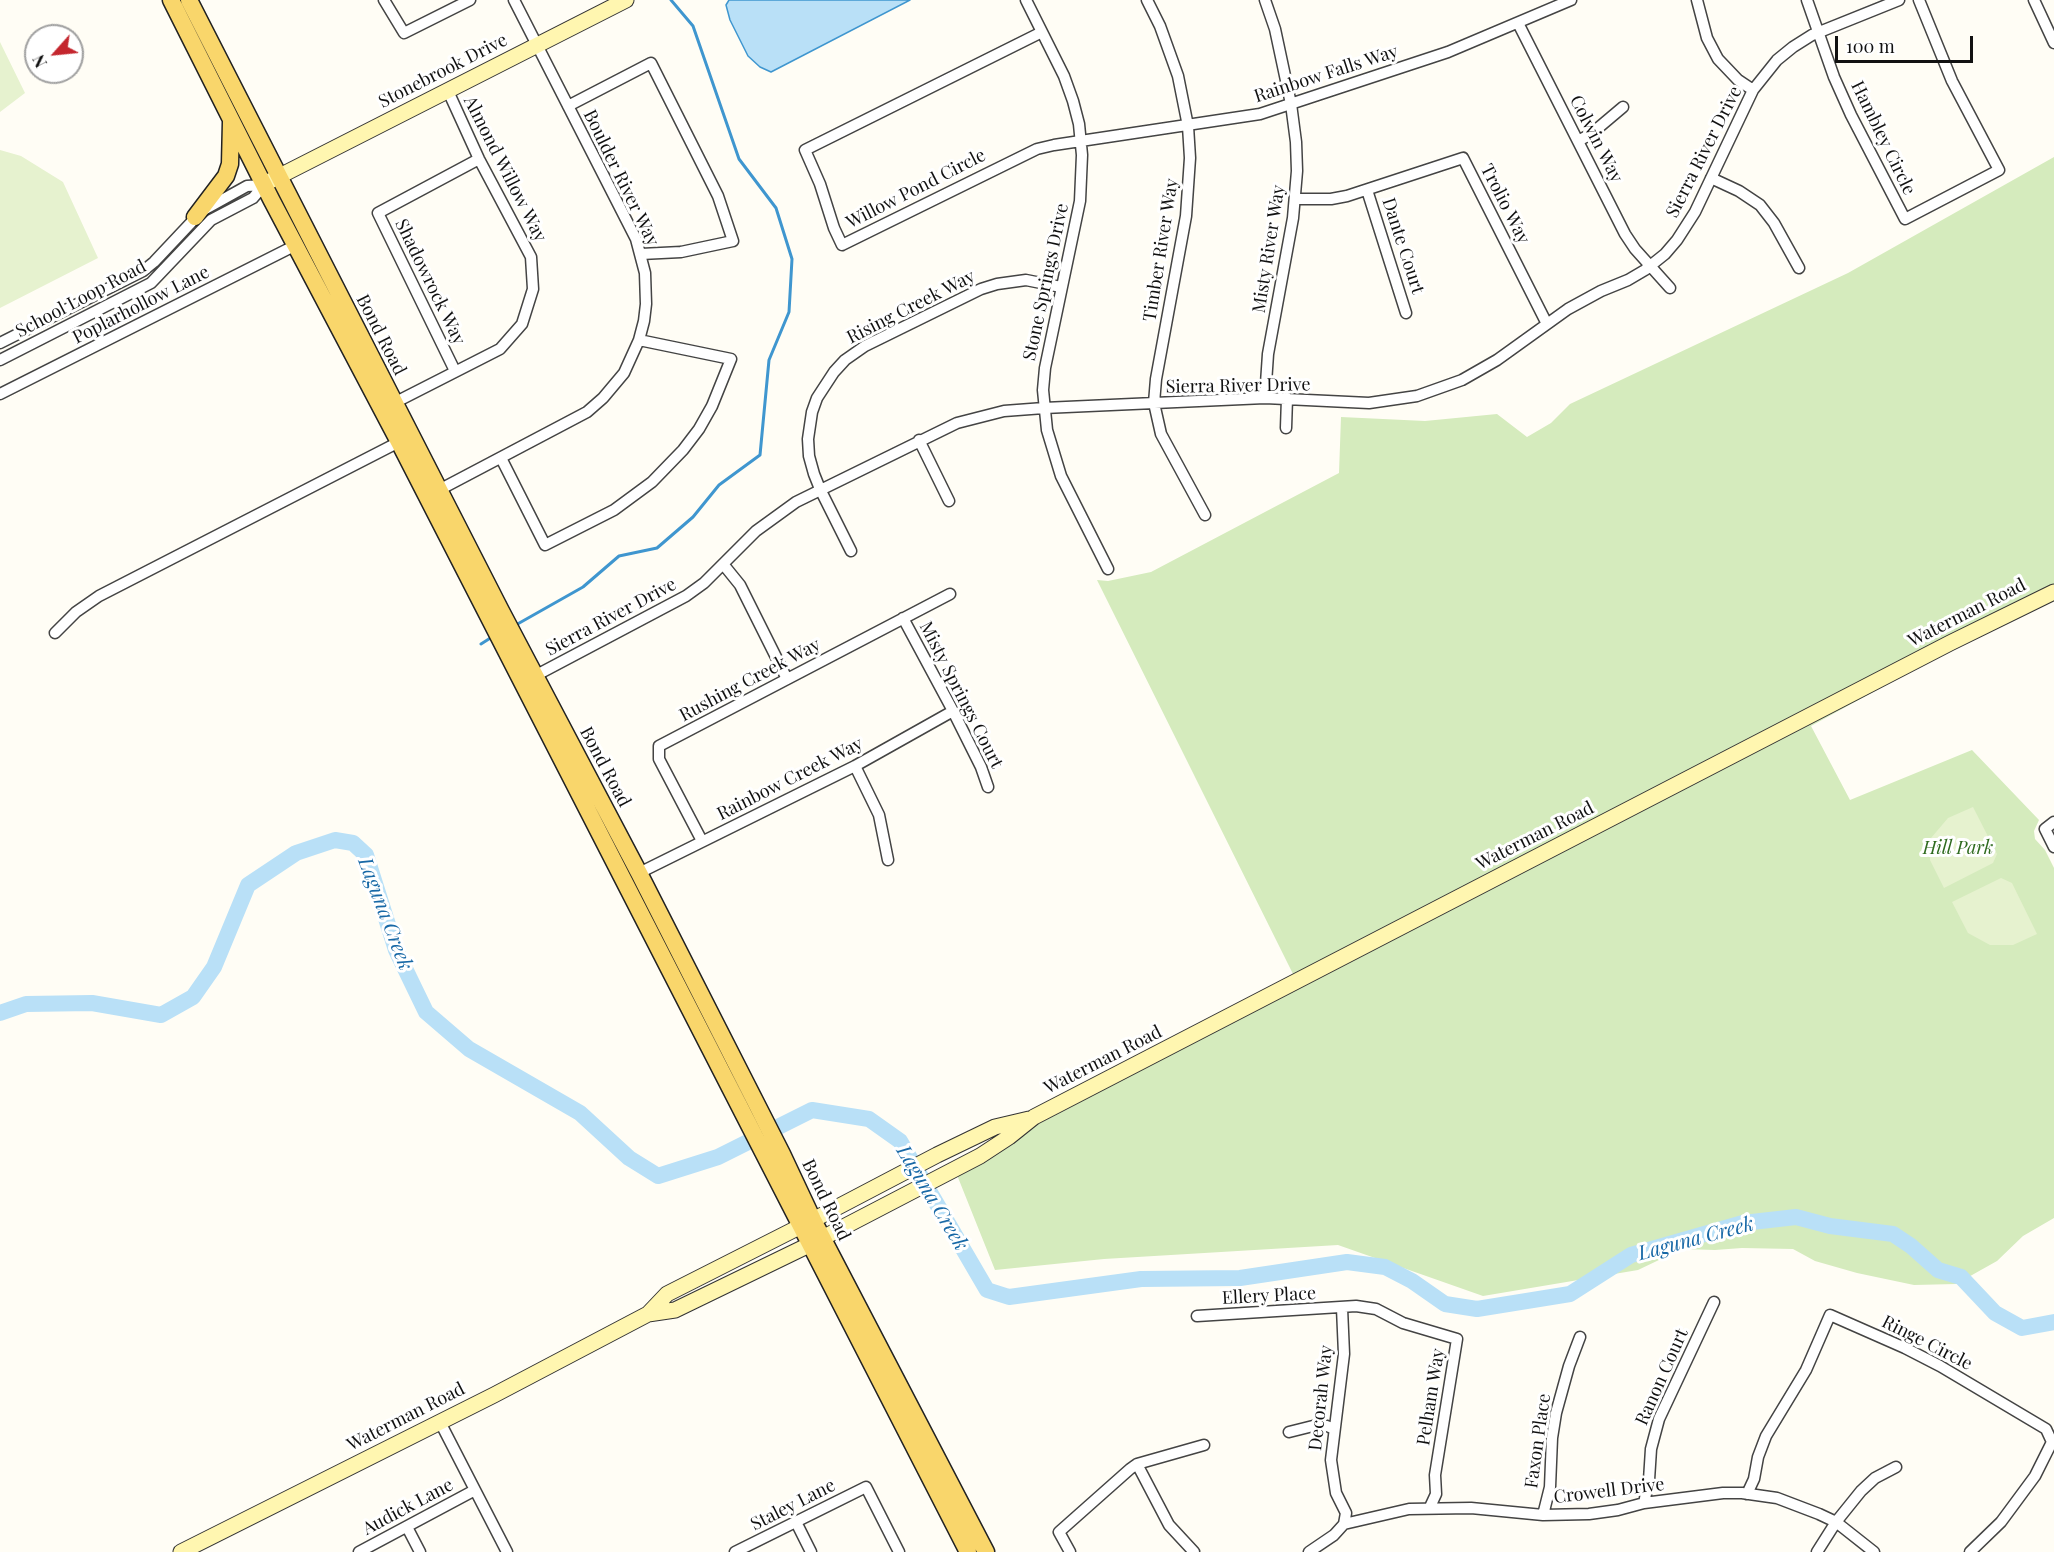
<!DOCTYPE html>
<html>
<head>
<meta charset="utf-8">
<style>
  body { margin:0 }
  #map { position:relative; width:2054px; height:1552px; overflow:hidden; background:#fffdf5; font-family:"Playfair Display",serif }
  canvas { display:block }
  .north { position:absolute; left:24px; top:24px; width:60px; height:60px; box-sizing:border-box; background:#fff; border:2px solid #a0a0a0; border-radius:50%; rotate:243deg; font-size:16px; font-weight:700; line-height:24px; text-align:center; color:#111 }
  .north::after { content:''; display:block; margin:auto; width:21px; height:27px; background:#c4262e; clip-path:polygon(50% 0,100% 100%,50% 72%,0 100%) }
  .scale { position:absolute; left:1835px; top:36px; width:138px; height:27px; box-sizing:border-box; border:3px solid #111; border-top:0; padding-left:8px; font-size:18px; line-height:21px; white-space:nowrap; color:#111; -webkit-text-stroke:4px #fff; paint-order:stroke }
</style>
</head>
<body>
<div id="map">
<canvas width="2054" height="1552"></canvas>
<div class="north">N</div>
<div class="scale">100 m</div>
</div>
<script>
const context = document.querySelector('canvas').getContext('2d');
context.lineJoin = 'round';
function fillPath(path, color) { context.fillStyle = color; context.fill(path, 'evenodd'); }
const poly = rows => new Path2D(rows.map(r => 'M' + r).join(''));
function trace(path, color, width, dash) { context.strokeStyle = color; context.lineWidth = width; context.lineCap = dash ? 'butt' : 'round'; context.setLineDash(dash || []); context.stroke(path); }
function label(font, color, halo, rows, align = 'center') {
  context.font = font + ' "Playfair Display",serif'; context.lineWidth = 6; context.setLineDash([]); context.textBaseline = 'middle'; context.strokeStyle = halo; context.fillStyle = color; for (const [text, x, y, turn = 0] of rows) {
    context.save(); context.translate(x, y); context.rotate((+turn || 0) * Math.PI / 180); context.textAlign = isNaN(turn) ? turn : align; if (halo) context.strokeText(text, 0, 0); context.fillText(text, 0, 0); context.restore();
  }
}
fillPath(poly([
  [2054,157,2054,593,1811,726,1850,800,1972,750,2039,820,2034,831,2035,839,2045,850,2054,868,2054,1218,2023,1236,1997,1261,1956,1284,1914,1285,1857,1273,1815,1261,1793,1249,1742,1248,1715,1250,1682,1249,1638,1270,1483,1296,1338,1245,1104,1259,995,1270,955,1170,1065,1102,1293,974,1097,580,1108,581,1151,572,1339,473,1341,417,1425,421,1497,414,1527,437,1551,423,1570,404,1848,273]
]), '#d5ebbd');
fillPath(poly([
  [0,42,25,93,0,112],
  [0,150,21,156,63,182,98,258,0,308],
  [1973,807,1997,854,1993,863,1944,888,1930,860,1931,838,1948,818],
  [2001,878,2012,883,2037,934,2013,945,1990,945,1968,933,1952,902]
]), '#e6f2cf');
const water = poly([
  [729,0,910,0,771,72,760,67,748,56,730,20,726,5,729,0]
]);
fillPath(water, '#b9e0f7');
trace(water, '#3f96cf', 1.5);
trace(poly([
  [514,626,583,587,619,556,657,548,693,517,719,485,760,455,769,360,789,312,792,259,776,208,739,159,693,26,671,0],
  [481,644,492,637]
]), '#3f96cf', 3);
trace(poly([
  [0,1013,26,1004,92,1003,161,1015,193,997,214,967,248,885,296,853,335,840,353,843,366,855,396,950,426,1012,469,1049,580,1113,629,1158,658,1176,718,1157,812,1110,869,1119,900,1141,987,1290,1009,1297,1141,1279,1240,1278,1347,1262,1385,1267,1412,1281,1445,1304,1477,1309,1570,1294,1631,1255,1743,1223,1796,1217,1830,1226,1893,1234,1911,1246,1938,1270,1961,1277,1995,1313,2022,1328,2054,1322]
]), '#b9e0f7', 16);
const street = poly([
  [384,0,404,33,470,0],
  [1026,0,1064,76,1073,101,1079,124,1082,155,1080,201,1045,368,1043,390,1047,430,1061,476,1108,569],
  [1147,0,1160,26,1178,76,1188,126,1190,158,1186,216,1156,379,1154,403,1161,434,1205,515],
  [1265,0,1275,29,1291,104,1296,142,1297,171,1293,218,1268,354,1265,398],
  [1697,0,1707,38,1718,59,1738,80,1753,90],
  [1807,0,1834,77,1851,115,1905,219,1999,170,1952,81,1919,0],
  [2034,0,2054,43],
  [1518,23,1625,234,1635,249,1670,288],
  [1042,32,805,150,820,184,834,228,842,245,1037,149,1054,145,1260,114,1448,52,1571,0],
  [568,106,651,63,718,196,733,241,681,252,641,254],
  [1578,141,1591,134,1623,107],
  [1711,178,1739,191,1760,205,1774,223,1799,268],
  [1367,190,1406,313],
  [1296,199,1331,199,1347,196,1463,158,1547,324],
  [0,343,143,271,154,262,202,211,247,186,264,185],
  [0,360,151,283,211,220,253,198,264,185],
  [455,371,378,213,479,159],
  [0,394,296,245],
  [394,403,500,349,522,324,533,289,531,257,479,159,448,91],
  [1286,428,1287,398],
  [919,440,949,501],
  [501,458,545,545,614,510,652,482,683,450,699,429,712,406,731,359,639,340],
  [439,490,587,412,603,398,624,373,639,340,644,321,646,304,645,273,636,239,514,0],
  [851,551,820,489,814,474,809,456,808,439,812,412,817,398,834,372,845,360,865,346,981,289,997,284,1026,280,1061,287],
  [723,564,740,585,787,679],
  [903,618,953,711,981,767,988,787],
  [55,633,76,612,99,596,399,442],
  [531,678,686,596,704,583,756,531,796,502,957,423,1004,411,1044,408,1265,398,1369,403,1417,396,1462,380,1497,360,1568,309,1601,291,1628,280,1645,270,1665,254,1677,240,1695,212,1753,90,1777,60,1793,47,1812,35,1899,0],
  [855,766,879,815,888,860],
  [2054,822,2045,829,2054,847],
  [702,841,659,759,659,746,950,594],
  [639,873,855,766,953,711],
  [1342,1308,1344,1354,1331,1460,1336,1493,1346,1513,1344,1524],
  [1197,1316,1356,1306,1376,1309,1403,1323,1457,1339,1435,1475,1436,1494,1430,1507],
  [440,1422,475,1490],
  [1289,1432,1317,1425,1327,1426,1334,1429],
  [1137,1464,1169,1525,1194,1552],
  [1747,1494,1754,1479,1758,1457,1766,1436,1806,1370,1830,1315,1905,1348,1940,1366,2046,1429,2052,1442,2035,1476,2001,1522,1970,1552],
  [1644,1503,1649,1480,1651,1449,1659,1419,1714,1302],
  [1543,1515,1550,1487,1552,1438,1556,1413,1569,1366,1580,1337],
  [796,1522,811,1552],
  [407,1527,420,1552],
  [359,1552,475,1490,507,1552],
  [735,1552,866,1487,899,1552],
  [1070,1552,1059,1532,1130,1469,1137,1464,1204,1445],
  [1309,1552,1334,1535,1344,1524,1409,1509,1471,1508,1543,1515,1589,1514,1618,1510,1644,1503,1723,1493,1742,1493,1777,1498,1819,1514,1836,1522,1874,1552],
  [1817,1552,1836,1522,1861,1491,1875,1478,1896,1467]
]);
const secondary = poly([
  [270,181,626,0],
  [648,1314,675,1310,809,1245,980,1156,1009,1137,1034,1117,1950,643,2054,592],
  [181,1552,494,1395,648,1314,667,1294,813,1220,937,1155,995,1127,1029,1119]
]);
const primary = poly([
  [171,0,271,199,399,442,968,1552],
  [189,0,501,611,639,873,782,1154,813,1220,986,1552],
  [195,217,226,176,230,164,231,122]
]);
trace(street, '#444', 13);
trace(secondary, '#333', 17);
trace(primary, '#222', 19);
trace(street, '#fff', 10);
trace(secondary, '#fff6b0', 15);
trace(primary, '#f9d66b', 16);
label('18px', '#111', '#fff', [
  ["Stonebrook Drive",443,71,-27],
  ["Rainbow Falls Way",1326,74,-18],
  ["Hambley Circle",1883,138,64],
  ["Colwin Way",1596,139,63],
  ["Sierra River Drive",1704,152,-63],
  ["Almond Willow Way",505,169,63],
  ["Boulder River Way",621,178,64],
  ["Willow Pond Circle",916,189,-27],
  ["Trolio Way",1505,204,63],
  ["Dante Court",1403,246,72],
  ["Misty River Way",1269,249,-81],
  ["Timber River Way",1161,250,-81],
  ["Shadowrock Way",430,282,64],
  ["Stone Springs Drive",1046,282,-78],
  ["School Loop Road",81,299,-28],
  ["Poplarhollow Lane",141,305,-27],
  ["Rising Creek Way",911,307,-27],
  ["Bond Road",381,335,63],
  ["Sierra River Drive",1238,386,-1],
  ["Waterman Road",1967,613,-27],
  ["Sierra River Drive",611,617,-28],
  ["Rushing Creek Way",750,680,-28],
  ["Misty Springs Court",961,695,63],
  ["Bond Road",605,767,62],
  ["Rainbow Creek Way",790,779,-27],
  ["Waterman Road",1535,836,-27],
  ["Waterman Road",1103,1060,-27],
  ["Bond Road",826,1200,64],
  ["Ellery Place",1269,1296,-3],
  ["Ringe Circle",1927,1343,27],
  ["Ranon Court",1662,1377,-66],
  ["Pelham Way",1431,1397,-81],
  ["Decorah Way",1321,1398,-84],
  ["Waterman Road",406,1417,-27],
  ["Faxon Place",1538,1441,-82],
  ["Crowell Drive",1609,1491,-7],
  ["Staley Lane",793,1505,-27],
  ["Audick Lane",408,1507,-28]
]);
label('italic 18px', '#2f6b1f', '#fff', [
  ["Hill Park",1958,848]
]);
label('italic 20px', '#1768a6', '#fff', [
  ["Laguna Creek",385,914,69],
  ["Laguna Creek",932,1198,59],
  ["Laguna Creek",1696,1239,-15]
]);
</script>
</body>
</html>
